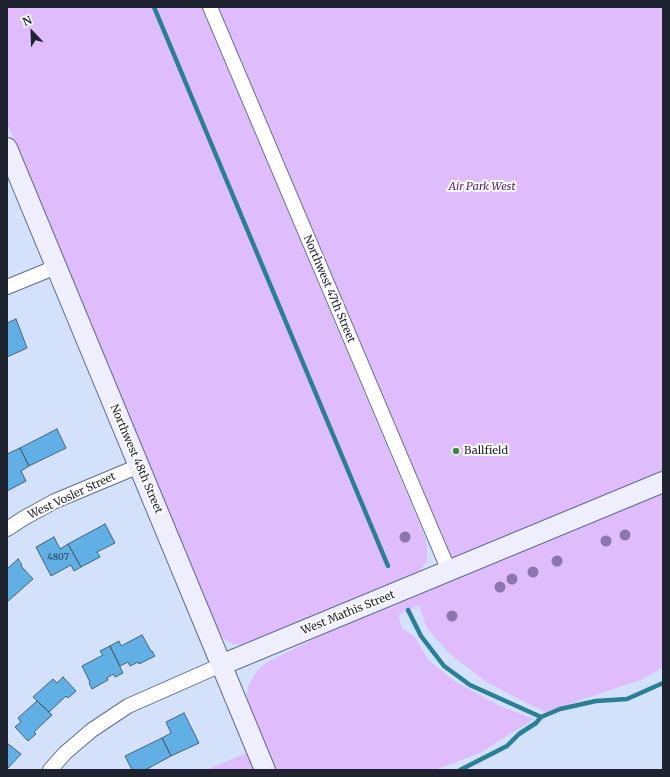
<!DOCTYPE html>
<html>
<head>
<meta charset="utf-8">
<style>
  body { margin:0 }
  #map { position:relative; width:670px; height:777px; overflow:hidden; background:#d3e1fa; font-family:Merriweather,serif }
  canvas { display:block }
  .frame { position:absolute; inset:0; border:8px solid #1e242f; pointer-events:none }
  .north { position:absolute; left:12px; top:12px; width:40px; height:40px; -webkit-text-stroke:3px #fff; paint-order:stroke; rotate:337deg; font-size:11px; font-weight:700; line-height:16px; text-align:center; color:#1e242f }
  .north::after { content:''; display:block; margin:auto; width:14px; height:18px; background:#1e242f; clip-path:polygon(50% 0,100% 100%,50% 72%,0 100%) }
</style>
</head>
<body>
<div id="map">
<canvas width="670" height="777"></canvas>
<div class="frame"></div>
<div class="north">N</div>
</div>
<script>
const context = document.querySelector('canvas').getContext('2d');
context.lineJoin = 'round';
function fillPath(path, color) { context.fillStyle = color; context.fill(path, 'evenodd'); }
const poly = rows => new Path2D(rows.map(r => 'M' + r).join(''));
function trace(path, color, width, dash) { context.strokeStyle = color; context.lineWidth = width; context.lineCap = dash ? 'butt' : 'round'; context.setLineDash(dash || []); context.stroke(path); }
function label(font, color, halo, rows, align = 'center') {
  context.font = font + ' Merriweather,serif'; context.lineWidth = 4; context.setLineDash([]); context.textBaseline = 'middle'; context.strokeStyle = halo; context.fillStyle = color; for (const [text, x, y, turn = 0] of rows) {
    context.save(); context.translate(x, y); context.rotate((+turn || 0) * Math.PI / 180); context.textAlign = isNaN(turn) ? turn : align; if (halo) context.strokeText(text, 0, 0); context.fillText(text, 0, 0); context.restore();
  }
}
fillPath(poly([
  [7,7,202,7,425,537,427,548,427,557,426,563,416,574,245,645,233,644,224,639,215,625,7,123],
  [210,7,663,7,663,482,449,571],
  [663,490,663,667,643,679,545,712,486,682,449,653,427,628,419,605,398,615,402,629,414,636,429,661,456,682,500,706,534,719,480,753,435,770,276,770,247,699,248,686,257,671,268,662,347,622],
  [256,749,265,770,208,770,216,766]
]), '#dfbcfc');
trace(poly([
  [154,7,388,566],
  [408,610,421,636,444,666,470,685,541,717],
  [460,770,507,746,519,734,536,723,541,717,560,709,596,701,627,699,663,683]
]), '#288097', 4.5);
const building = poly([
  [16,319,27,348,7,357,7,323,16,319],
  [57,429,66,448,29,466,20,448,57,429],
  [20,448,29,466,21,471,26,481,7,491,7,454,20,448],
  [105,524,115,543,97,552,100,557,81,567,68,544,105,524],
  [54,537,60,549,68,544,81,567,74,571,71,565,51,576,36,547,54,537],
  [18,559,22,565,21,566,33,579,7,602,7,569,18,559],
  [142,635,151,651,152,651,155,656,139,664,138,662,130,666,128,662,120,666,110,646,119,641,121,646,142,635],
  [110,646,123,673,115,677,113,674,107,678,108,680,92,689,89,683,90,682,82,666,103,655,100,651,110,646],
  [63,677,76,691,68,698,66,696,49,712,33,697,53,679,57,683,63,677],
  [37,701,52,715,34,732,36,734,28,741,15,727,21,722,18,718,37,701],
  [184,713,199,743,171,756,162,738,171,733,166,722,184,713],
  [162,738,171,756,145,770,132,770,125,756,162,738],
  [7,743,21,754,7,769,7,743]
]);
fillPath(building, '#60b0e5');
trace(building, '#456276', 1);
const street = poly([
  [210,7,449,571],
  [7,287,56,267],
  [7,529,24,518,55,501,139,466],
  [50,770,65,753,92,730,128,706,221,665]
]);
const secondary = poly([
  [7,148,265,770],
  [221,665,663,482]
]);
trace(street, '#5e6d89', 16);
trace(secondary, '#5e6d89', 22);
trace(street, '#fff', 14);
trace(secondary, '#eeeefc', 20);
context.fillStyle = '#8c76b0';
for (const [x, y] of [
  [625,535],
  [405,537],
  [606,541],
  [557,561],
  [533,572],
  [512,579],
  [500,587],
  [452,616]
]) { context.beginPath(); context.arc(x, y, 5.5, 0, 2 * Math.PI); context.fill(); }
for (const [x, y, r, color] of [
  [456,451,4,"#318e3f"]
]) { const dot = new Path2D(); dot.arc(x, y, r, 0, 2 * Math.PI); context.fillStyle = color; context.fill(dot); trace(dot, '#fff', 1.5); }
label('9px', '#2e475c', null, [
  ["4807",58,557]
]);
label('italic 11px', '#521f73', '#fff', [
  ["Air Park West",482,187]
]);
label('11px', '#1e242f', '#fff', [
  ["Northwest 47th Street",329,289,67],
  ["Northwest 48th Street",136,459,67],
  ["West Vosler Street",72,496,-25],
  ["West Mathis Street",348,613,-22]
]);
label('11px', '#1e242f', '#fff', [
  ["Ballfield",464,451]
], 'left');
</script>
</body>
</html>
